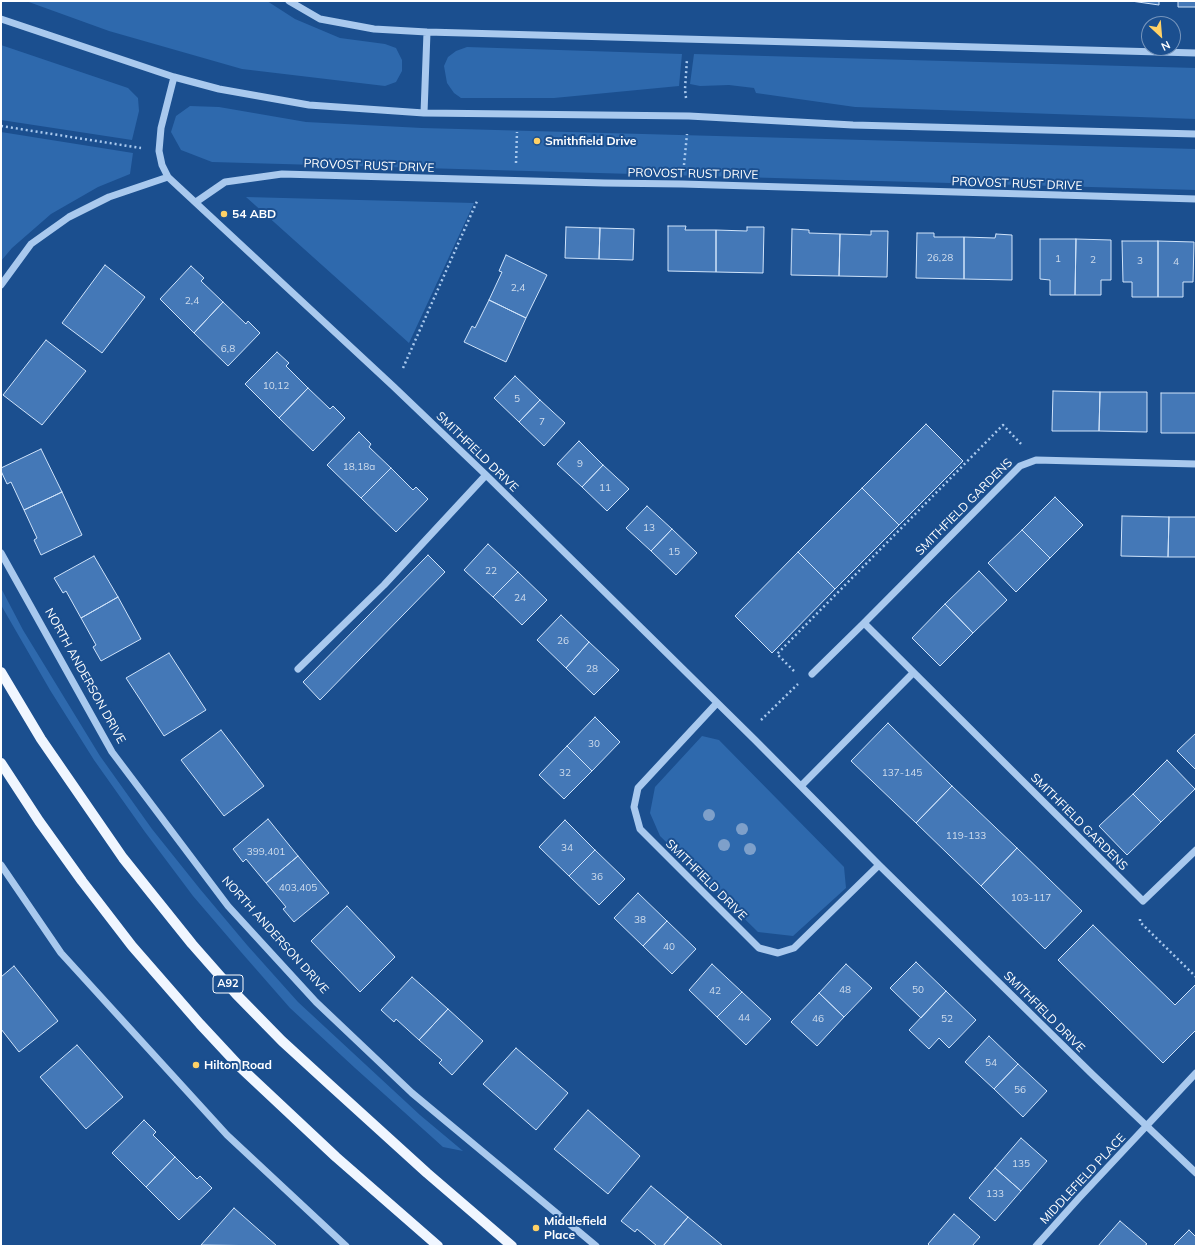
<!DOCTYPE html>
<html>
<head>
<meta charset="utf-8">
<style>
  body { margin:0 }
  #map { position:relative; width:1197px; height:1247px; overflow:hidden; background:#1b4f8f; font-family:Mulish,sans-serif }
  canvas { display:block }
  .frame { position:absolute; inset:0; border:2px solid #fff; pointer-events:none }
  .north { position:absolute; left:1141px; top:16px; width:40px; height:40px; box-sizing:border-box; background:#1b4f8f; border:1px solid #7695bc; border-radius:50%; rotate:154deg; font-size:11px; font-weight:700; line-height:16px; text-align:center; color:#fff }
  .north::after { content:''; display:block; margin:auto; width:14px; height:18px; background:#ffd166; clip-path:polygon(50% 0,100% 100%,50% 72%,0 100%) }
</style>
</head>
<body>
<div id="map">
<canvas width="1197" height="1247"></canvas>
<div class="frame"></div>
<div class="north">N</div>
</div>
<script>
const context = document.querySelector('canvas').getContext('2d');
context.lineJoin = 'round';
function fillPath(path, color) { context.fillStyle = color; context.fill(path, 'evenodd'); }
const poly = rows => new Path2D(rows.map(r => 'M' + r).join(''));
function trace(path, color, width, dash) { context.strokeStyle = color; context.lineWidth = width; context.lineCap = dash ? 'butt' : 'round'; context.setLineDash(dash || []); context.stroke(path); }
function label(font, color, halo, rows, align = 'center') {
  context.font = font + ' Mulish,sans-serif'; context.lineWidth = 4; context.setLineDash([]); context.textBaseline = 'middle'; context.strokeStyle = halo; context.fillStyle = color; for (const [text, x, y, turn = 0] of rows) {
    context.save(); context.translate(x, y); context.rotate((+turn || 0) * Math.PI / 180); context.textAlign = isNaN(turn) ? turn : align; if (halo) context.strokeText(text, 0, 0); context.fillText(text, 0, 0); context.restore();
  }
}
fillPath(poly([
  [26,1,267,1,295,19,340,38,385,44,396,48,402,60,402,71,396,82,385,86,242,69,109,31],
  [1,45,128,88,138,98,139,111,132,140,1,120],
  [467,47,682,54,679,86,554,98,461,98,454,93,447,83,444,66,448,57,456,51],
  [694,54,1196,68,1196,119,855,107,756,93,754,88,729,85,700,86,690,84],
  [190,106,219,107,306,122,422,128,1196,149,1196,190,212,162,181,150,171,132,176,116],
  [1,132,133,153,130,174,98,187,51,214,12,248,1,261],
  [246,197,474,203,409,343],
  [1,588,23,630,100,756,152,829,200,889,247,945,298,1002,420,1115,463,1151,443,1147,355,1068,290,1008,241,952,193,896,145,832,94,760,50,690,1,605],
  [702,736,719,740,844,867,846,888,793,936,758,932,660,836,650,813,655,787]
]), '#2e69ad');
const building = poly([
  [1131,1,1159,1,1159,5,1131,1],
  [1178,1,1196,1,1196,7,1178,7,1178,1],
  [668,226,686,226,685,230,716,230,716,272,668,271,668,226],
  [566,227,600,228,599,259,565,258,566,227],
  [747,227,764,227,763,273,716,272,716,230,747,231,747,227],
  [600,228,634,229,633,260,599,259,600,228],
  [792,229,809,230,809,233,840,234,839,276,791,275,792,229],
  [871,231,888,231,887,277,839,276,840,234,871,235,871,231],
  [917,233,934,233,934,237,964,237,964,279,916,278,917,233],
  [996,234,1012,235,1012,280,964,279,964,237,995,238,996,234],
  [1040,239,1076,239,1075,295,1050,295,1050,280,1040,279,1040,239],
  [1076,239,1111,240,1111,280,1101,280,1101,295,1075,295,1076,239],
  [1122,241,1158,241,1158,297,1132,297,1132,282,1123,282,1122,241],
  [1158,241,1194,242,1193,282,1183,282,1183,297,1158,297,1158,241],
  [506,255,547,275,526,318,489,300,502,272,499,271,506,255],
  [105,265,145,297,102,353,62,323,105,265],
  [191,266,204,278,201,281,223,302,194,333,160,299,191,266],
  [489,300,526,318,506,362,464,342,472,326,475,328,489,300],
  [223,302,246,324,248,321,260,333,228,366,194,333,223,302],
  [46,340,86,371,42,425,3,395,46,340],
  [277,352,289,363,286,366,308,388,279,418,245,384,277,352],
  [515,376,540,400,519,422,494,398,515,376],
  [308,388,330,409,333,406,345,418,313,451,279,418,308,388],
  [1053,391,1100,392,1099,431,1052,431,1053,391],
  [1100,392,1147,392,1147,432,1099,431,1100,392],
  [1161,393,1196,393,1196,433,1161,433,1161,393],
  [540,400,565,423,544,446,519,422,540,400],
  [926,424,963,461,899,525,862,488,926,424],
  [359,432,371,444,369,447,391,468,361,498,327,465,359,432],
  [579,441,603,465,582,487,557,464,579,441],
  [41,449,62,492,24,510,11,482,7,484,1,471,1,468,41,449],
  [603,465,629,489,607,511,582,487,603,465],
  [391,468,413,490,416,487,428,499,396,532,361,498,391,468],
  [862,488,899,525,835,589,798,552,862,488],
  [62,492,82,535,41,555,34,540,37,538,24,510,62,492],
  [1055,497,1083,525,1050,558,1022,530,1055,497],
  [647,506,672,529,651,551,626,528,647,506],
  [1122,516,1169,517,1168,557,1121,556,1122,516],
  [1169,517,1196,517,1196,557,1168,557,1169,517],
  [672,529,697,553,676,575,651,551,672,529],
  [1022,530,1050,558,1016,592,988,563,1022,530],
  [488,544,518,572,493,597,464,570,488,544],
  [798,552,835,589,772,653,735,616,798,552],
  [428,555,445,572,320,700,303,682,428,555],
  [94,556,118,597,81,618,66,591,63,593,54,578,94,556],
  [979,571,1007,600,973,633,945,604,979,571],
  [518,572,547,600,522,625,493,597,518,572],
  [118,597,141,639,101,661,93,647,96,645,81,618,118,597],
  [945,604,973,633,940,666,912,638,945,604],
  [561,615,589,642,566,668,537,640,561,615],
  [589,642,619,670,594,695,566,668,589,642],
  [169,653,206,710,164,736,126,678,169,653],
  [595,717,620,742,592,771,567,746,595,717],
  [888,723,952,786,916,823,851,761,888,723],
  [221,730,264,786,224,816,181,760,221,730],
  [1196,733,1196,770,1177,751,1196,733],
  [567,746,592,771,564,799,539,775,567,746],
  [1167,760,1195,789,1161,822,1133,794,1167,760],
  [952,786,1017,848,981,886,916,823,952,786],
  [1133,794,1161,822,1127,855,1099,826,1133,794],
  [268,819,298,856,266,883,246,859,243,862,233,849,268,819],
  [565,820,595,850,569,876,539,847,565,820],
  [1017,848,1082,911,1045,949,981,886,1017,848],
  [595,850,625,879,599,905,569,876,595,850],
  [298,856,329,893,294,922,283,909,286,907,266,883,298,856],
  [638,893,667,921,643,946,614,918,638,893],
  [347,906,395,957,360,992,311,941,347,906],
  [667,921,696,949,672,974,643,946,667,921],
  [1093,925,1175,1005,1196,984,1196,1030,1163,1063,1058,960,1093,925],
  [916,962,946,991,921,1018,890,988,916,962],
  [712,964,742,992,717,1017,689,990,712,964],
  [846,964,872,988,844,1017,819,993,846,964],
  [14,966,58,1021,19,1052,1,1029,1,977,14,966],
  [412,977,448,1009,419,1040,396,1019,394,1022,381,1010,412,977],
  [946,991,976,1020,949,1048,939,1038,929,1049,909,1030,946,991],
  [742,992,771,1019,746,1045,717,1017,742,992],
  [819,993,844,1017,817,1046,791,1022,819,993],
  [448,1009,483,1041,452,1075,439,1063,442,1060,419,1040,448,1009],
  [989,1036,1018,1064,994,1089,965,1062,989,1036],
  [77,1045,123,1097,86,1129,40,1077,77,1045],
  [516,1048,568,1093,536,1130,483,1084,516,1048],
  [1018,1064,1047,1091,1023,1117,994,1089,1018,1064],
  [588,1110,640,1156,608,1194,554,1149,588,1110],
  [144,1120,156,1132,153,1135,175,1157,146,1187,112,1153,144,1120],
  [1021,1138,1047,1161,1021,1191,995,1168,1021,1138],
  [175,1157,197,1179,200,1176,212,1188,179,1220,146,1187,175,1157],
  [995,1168,1021,1191,995,1221,969,1198,995,1168],
  [651,1186,688,1217,663,1246,657,1246,637,1229,635,1232,621,1221,651,1186],
  [234,1208,277,1246,201,1245,234,1208],
  [954,1214,980,1237,972,1246,930,1246,928,1244,954,1214],
  [688,1217,723,1246,663,1246,688,1217],
  [1120,1221,1147,1244,1144,1246,1098,1246,1120,1221],
  [1189,1230,1196,1237,1196,1246,1173,1246,1189,1230]
]);
fillPath(building, '#4478b7');
trace(building, '#cfe3fa', 1);
trace(poly([
  [686,98,685,89,687,59],
  [1,126,141,148],
  [516,163,517,132],
  [684,165,687,134],
  [403,368,478,199],
  [794,671,777,654,1003,425,1023,446],
  [761,720,798,684],
  [1140,919,1140,922,1196,977]
]), '#a9c9ee', 2.5, [2, 3]);
trace(poly([
  [289,1,320,19,374,29,427,32,1196,53],
  [1,19,174,77,219,89,309,105,424,113,689,116,853,125,1196,134],
  [174,77,161,128,159,151,162,165,168,177,394,387,486,475,755,740,879,865,1093,1075,1196,1173],
  [424,113,427,32],
  [196,202,225,182,282,174,604,183,682,184,1196,199],
  [1,285,31,244,69,217,109,197,168,177],
  [1196,464,1036,460,1020,466,864,623,1143,901,1196,850],
  [1,553,112,752,228,906,316,1002,412,1093,596,1246],
  [298,669,384,585,486,475],
  [812,674,864,623],
  [717,703,638,788,634,807,640,829,759,948,778,953,794,948,879,865],
  [801,786,913,673],
  [1,865,61,953,227,1135,346,1246],
  [1036,1246,1079,1198,1196,1073]
]), '#a9c9ee', 7);
trace(poly([
  [1,672,41,739,123,858,192,944,236,994,282,1041,329,1084,427,1173,512,1246],
  [1,763,39,821,82,881,132,946,200,1024,240,1067,336,1157,438,1246]
]), '#f0f6ff', 10);
context.fillStyle = '#7ea0ca';
for (const [x, y] of [
  [709,815],
  [742,829],
  [724,845],
  [750,849]
]) { context.beginPath(); context.arc(x, y, 6, 0, 2 * Math.PI); context.fill(); }
for (const [x, y, r, color] of [
  [537,141,4,"#ffd166"],
  [224,214,4,"#ffd166"],
  [196,1065,4,"#ffd166"],
  [536,1228,4,"#ffd166"]
]) { const dot = new Path2D(); dot.arc(x, y, r, 0, 2 * Math.PI); context.fillStyle = color; context.fill(dot); trace(dot, '#1b4f8f', 1.5); }
label('10px', '#d0dded', null, [
  ["26,28",940,258],
  ["1",1058,259],
  ["2",1093,260],
  ["3",1140,261],
  ["4",1176,262],
  ["2,4",518,288],
  ["2,4",192,301],
  ["6,8",228,349],
  ["10,12",276,386],
  ["5",517,399],
  ["7",542,422],
  ["9",580,464],
  ["18,18a",359,467],
  ["11",605,488],
  ["13",649,528],
  ["15",674,552],
  ["22",491,571],
  ["24",520,598],
  ["26",563,641],
  ["28",592,669],
  ["30",594,744],
  ["32",565,773],
  ["137-145",902,773],
  ["119-133",966,836],
  ["34",567,848],
  ["399,401",266,852],
  ["36",597,877],
  ["403,405",298,888],
  ["103-117",1031,898],
  ["38",640,920],
  ["40",669,947],
  ["48",845,990],
  ["50",918,990],
  ["42",715,991],
  ["44",744,1018],
  ["46",818,1019],
  ["52",947,1019],
  ["54",991,1063],
  ["56",1020,1090],
  ["135",1021,1164],
  ["133",995,1194]
]);
for (const [x, y, w] of [
  [228,984,30]
]) { const box = new Path2D(); box.roundRect(x - w / 2, y - 9, w, 18, 3); context.fillStyle = '#1b4f8f'; context.fill(box); trace(box, '#fff', 1); }
label('bold 11px', '#fff', null, [
  ["A92",228,984]
]);
label('bold 12px', '#fff', '#1b4f8f', [
  ["Smithfield Drive",545,141],
  ["54 ABD",232,214],
  ["Hilton Road",204,1065],
  ["Middlefield",544,1221],
  ["Place",544,1235]
], 'left');
label('12px', '#fff', '#1b4f8f', [
  ["PROVOST RUST DRIVE",369,166,2],
  ["PROVOST RUST DRIVE",693,174,1],
  ["PROVOST RUST DRIVE",1017,184,2],
  ["SMITHFIELD DRIVE",477,452,44],
  ["SMITHFIELD GARDENS",964,507,-45],
  ["NORTH ANDERSON DRIVE",85,676,61],
  ["SMITHFIELD GARDENS",1079,822,45],
  ["SMITHFIELD DRIVE",706,880,45],
  ["NORTH ANDERSON DRIVE",275,935,48],
  ["SMITHFIELD DRIVE",1044,1012,45],
  ["MIDDLEFIELD PLACE",1083,1179,-47]
]);
</script>
</body>
</html>
